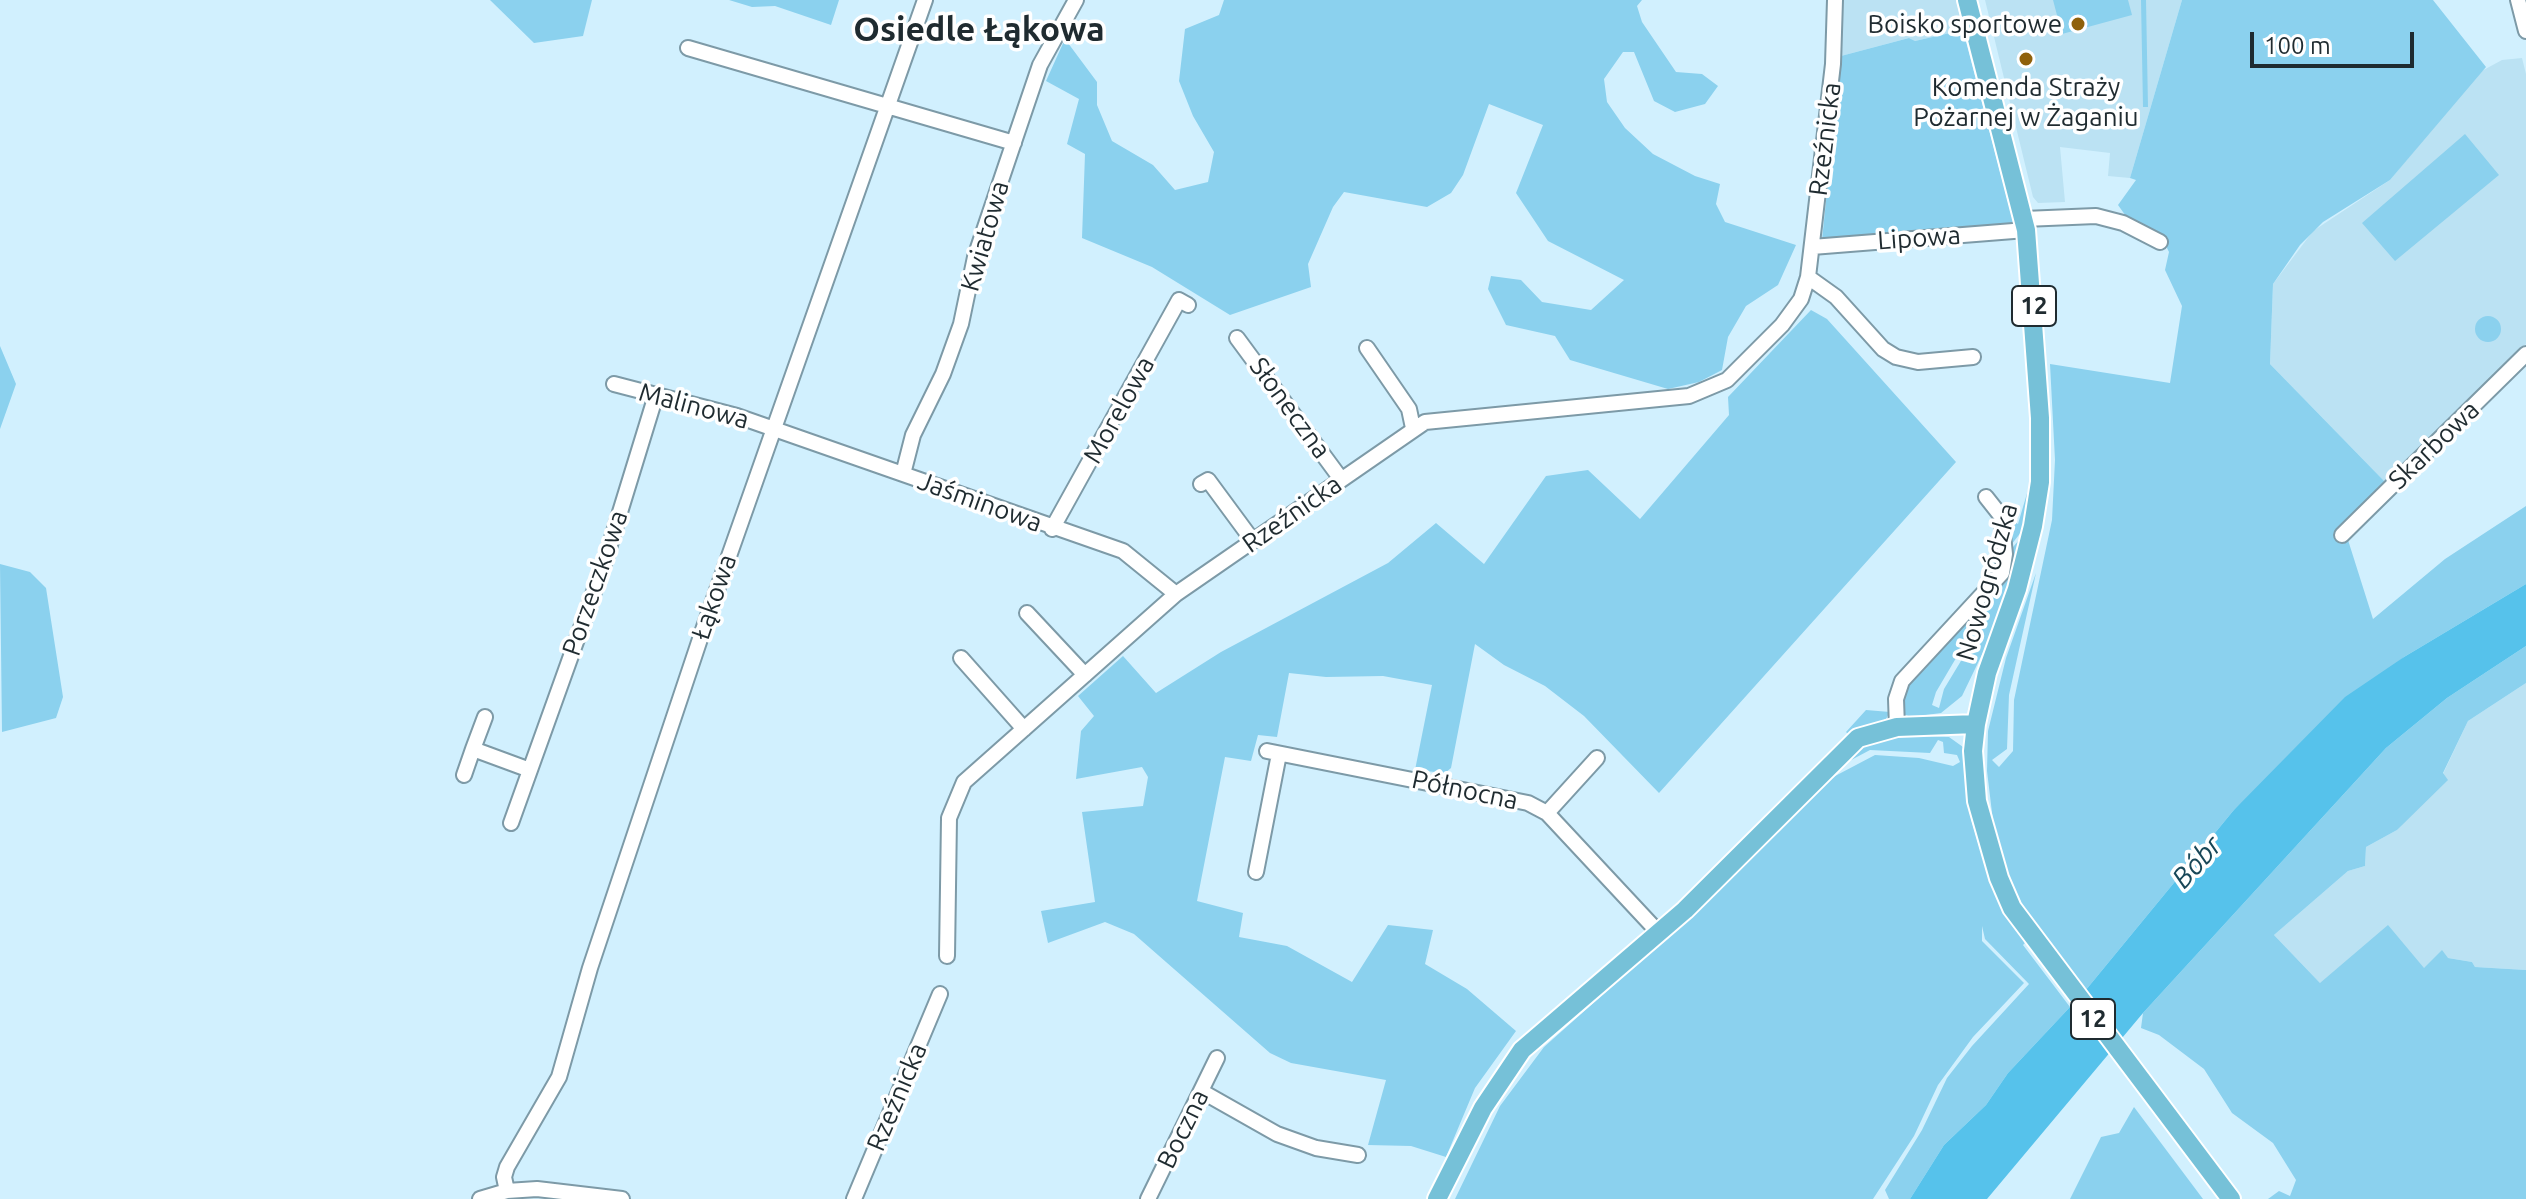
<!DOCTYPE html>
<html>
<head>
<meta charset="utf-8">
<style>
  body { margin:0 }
  #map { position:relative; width:2526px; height:1199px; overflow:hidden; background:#d1f0fe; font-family:Ubuntu,sans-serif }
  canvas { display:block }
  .scale { position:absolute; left:2250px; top:32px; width:164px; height:36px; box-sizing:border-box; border:4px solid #1f2b30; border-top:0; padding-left:10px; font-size:24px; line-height:28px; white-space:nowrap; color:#1f2b30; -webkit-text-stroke:6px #fff; paint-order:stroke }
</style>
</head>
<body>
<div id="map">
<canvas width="2526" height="1199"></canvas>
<div class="scale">100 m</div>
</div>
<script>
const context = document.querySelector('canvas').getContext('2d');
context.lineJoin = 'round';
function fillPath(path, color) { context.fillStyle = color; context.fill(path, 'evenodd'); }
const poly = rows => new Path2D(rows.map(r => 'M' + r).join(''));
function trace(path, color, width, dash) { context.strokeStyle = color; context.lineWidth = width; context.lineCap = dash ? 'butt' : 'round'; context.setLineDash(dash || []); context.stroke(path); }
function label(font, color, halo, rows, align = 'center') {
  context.font = font + ' Ubuntu,sans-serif'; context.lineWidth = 7; context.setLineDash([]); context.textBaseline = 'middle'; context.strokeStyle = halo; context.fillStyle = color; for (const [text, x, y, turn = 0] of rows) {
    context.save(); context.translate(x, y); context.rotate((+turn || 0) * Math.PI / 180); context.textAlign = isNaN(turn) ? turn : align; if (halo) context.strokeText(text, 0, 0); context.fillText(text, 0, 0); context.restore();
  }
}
fillPath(poly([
  [1843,0,1956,0,1963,30,1915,41,1909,38,1841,56],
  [1985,0,2182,0,2130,178,2108,176,2110,153,2060,147,2065,202,2038,203,2033,197],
  [2522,58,2526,74,2526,344,2386,483,2270,364,2273,284,2313,231,2390,180,2478,73,2502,60],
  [2526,683,2526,970,2475,967,2472,962,2448,958,2424,968,2320,983,2274,935,2348,871,2365,866,2366,847,2397,830,2443,774,2468,721]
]), '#bbe2f3');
fillPath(poly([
  [490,0,592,0,583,36,534,43],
  [729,0,839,0,831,25,775,6,752,7],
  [1224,0,1642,0,1637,6,1642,22,1676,72,1702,74,1718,86,1705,104,1675,112,1654,101,1634,52,1623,52,1604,79,1607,102,1625,128,1653,154,1695,176,1720,184,1716,204,1725,222,1796,245,1778,285,1746,306,1728,337,1722,370,1699,382,1668,389,1570,360,1555,336,1506,325,1488,289,1491,276,1521,280,1542,302,1591,310,1624,280,1548,241,1516,193,1543,125,1489,104,1463,175,1451,193,1427,207,1344,192,1333,207,1308,264,1311,287,1230,315,1152,267,1082,238,1085,154,1067,144,1079,99,1046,81,1065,39,1097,82,1097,105,1112,141,1153,165,1175,190,1208,182,1214,152,1193,116,1179,81,1185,29,1219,15],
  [2053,0,2128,0,2132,15,2062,34],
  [2141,0,2146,0,2148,107,2143,107],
  [2182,0,2433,0,2486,67,2390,180,2323,222,2300,245,2273,284,2270,364,2386,483,2337,531,2348,540,2373,619,2445,559,2526,506,2526,584,2404,657,2233,811,2085,991,2031,923,2010,879,1993,821,1987,771,1988,731,2006,658,2036,573,2009,695,2007,749,1992,760,1999,767,2013,751,2014,700,2052,520,2055,460,2050,364,2170,383,2182,306,2165,270,2169,252,2162,238,2128,219,2118,205,2136,180,2130,178],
  [1963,30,2014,225,1822,240,1841,56,1909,38,1915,41],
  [2465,134,2499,175,2395,261,2362,223],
  [1811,310,1827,319,1956,462,1659,793,1584,716,1545,686,1504,665,1475,644,1451,768,1445,773,1415,770,1432,685,1383,676,1326,677,1289,673,1277,737,1258,735,1251,761,1225,757,1197,901,1243,913,1239,937,1287,946,1352,982,1388,925,1433,930,1425,964,1467,989,1516,1031,1475,1088,1446,1157,1411,1146,1368,1145,1386,1080,1291,1063,1270,1053,1134,934,1105,922,1048,943,1041,911,1095,902,1082,812,1143,806,1148,777,1142,767,1076,779,1081,731,1094,716,1078,696,1123,656,1156,693,1221,652,1388,563,1436,523,1484,564,1546,476,1588,470,1640,519,1729,415,1728,397],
  '2475 329a13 13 0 1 1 26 0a13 13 0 1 1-26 0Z',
  [0,346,16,384,0,429],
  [2028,490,2022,531,2011,545,2006,516,2018,524],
  [2024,534,2000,617,1962,696,1941,713,1911,717,1903,714,1901,703,1908,684,1970,617,1974,623,1972,631,1936,692,1932,705,1939,708,1944,689,1979,631,1979,622,1973,613,2008,553],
  [0,564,30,572,46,588,63,697,56,718,2,732],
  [2526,646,2526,683,2468,721,2443,773,2448,780,2397,830,2366,847,2365,866,2348,871,2274,935,2320,983,2388,925,2424,968,2442,950,2448,958,2472,962,2475,967,2526,970,2526,1199,2268,1199,2279,1191,2290,1196,2296,1180,2273,1143,2232,1113,2204,1069,2159,1035,2141,1028,2143,1013,2386,748,2447,698],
  [1866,710,1890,712,1886,719,1850,736,1846,732],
  [1899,735,1949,737,1963,747,1971,819,1987,873,2025,943,2023,945,2070,1007,2008,1073,1986,1105,1944,1145,1910,1199,1889,1199,1885,1190,1922,1130,1947,1078,1972,1046,2029,984,1985,939,1982,926,1982,941,2024,983,1973,1037,1938,1085,1914,1136,1873,1199,1455,1199,1500,1106,1544,1047,1618,981,1818,785,1875,755,1919,758,1953,766,1960,762,1957,755,1944,753,1943,742,1938,740,1930,753,1870,750,1838,767,1866,743],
  [2134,1107,2203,1199,2070,1199,2101,1137,2119,1133]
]), '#8bd1ee');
fillPath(poly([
  [2526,584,2526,646,2447,698,2386,748,2143,1013,1987,1199,1910,1199,1944,1145,1986,1105,2008,1073,2085,991,2233,811,2345,697,2404,657]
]), '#56c2eb');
const minor = poly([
  [2518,0,2526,31],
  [688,48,1014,143],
  [2024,219,2096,216,2123,223,2160,242],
  [1812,247,2026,230],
  [1808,277,1836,297,1883,349,1896,357,1918,362,1973,357],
  [1237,338,1341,479],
  [1367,348,1409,409,1413,428],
  [614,384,737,416,1123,551,1176,594],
  [903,474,913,435,943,374,961,324,975,257,1040,65,1076,0],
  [1201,484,1208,480,1253,541],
  [1052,529,1179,300,1188,305],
  [2342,535,2526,354],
  [1027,613,1085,675],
  [961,658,1024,729],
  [485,717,473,749,530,770],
  [1897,727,1896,699,1902,681,2002,573,2005,554,2001,516,1986,497],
  [1267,751,1528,803,1547,813,1659,933],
  [464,775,473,749],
  [1547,813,1597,758],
  [511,823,605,561,656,395],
  [1256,872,1279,754],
  [947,956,949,818,964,782,1176,594,1425,422,1689,396,1727,380,1782,325,1801,299,1808,277,1833,64,1835,0],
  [1201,1091,1277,1134,1316,1148,1358,1155],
  [507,1191,504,1177,507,1167,559,1077,590,968,704,627,925,0],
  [480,1199,507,1191,537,1189,622,1199],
  [854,1199,940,994],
  [1148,1199,1217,1058]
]);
const major = poly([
  [1967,0,2026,230,2040,418,2040,482,2033,526,2017,589,1987,673,1976,724,1973,751,1977,801,1999,878,2012,908,2231,1199],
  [1437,1199,1483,1108,1522,1050,1685,910,1858,738,1897,727,1976,724]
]);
trace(minor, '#7d9aa7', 18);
trace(major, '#fff', 22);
trace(minor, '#fff', 14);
trace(major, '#76c1d8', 18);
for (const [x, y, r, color] of [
  [2078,24,8,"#8f610b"],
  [2026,59,8,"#8f610b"]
]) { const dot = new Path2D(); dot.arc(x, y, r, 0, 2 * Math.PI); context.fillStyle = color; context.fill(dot); trace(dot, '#fff', 3); }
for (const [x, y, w] of [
  [2034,306,44],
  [2093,1019,44]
]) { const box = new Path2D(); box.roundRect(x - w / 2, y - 20, w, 40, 6); context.fillStyle = '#fff'; context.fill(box); trace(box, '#1f2b30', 2); }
label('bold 24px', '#1f2b30', null, [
  ["12",2034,306],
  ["12",2093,1019]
]);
label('26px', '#1f2b30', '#fff', [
  ["Boisko sportowe",2062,24],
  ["Komenda Straży",2026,87,"center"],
  ["Pożarnej w Żaganiu",2026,117,"center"]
], 'right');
label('26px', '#1f2b30', '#fff', [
  ["Rzeźnicka",1825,139,-83],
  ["Kwiatowa",985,236,-74],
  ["Lipowa",1919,238,-4],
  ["Malinowa",694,406,15],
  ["Słoneczna",1290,408,54],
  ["Morelowa",1119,410,-61],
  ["Skarbowa",2434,445,-44],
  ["Jaśminowa",980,502,20],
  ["Rzeźnicka",1292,514,-35],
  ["Nowogródzka",1987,582,-74],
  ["Porzeczkowa",595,583,-71],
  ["Łąkowa",714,597,-71],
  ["Północna",1465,790,12],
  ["Rzeźnicka",897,1097,-67],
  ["Boczna",1183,1129,-64]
]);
label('italic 28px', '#184758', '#fff', [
  ["Bóbr",2197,862,-48]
]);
label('bold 34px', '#1f2b30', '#fff', [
  ["Osiedle Łąkowa",979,30]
]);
</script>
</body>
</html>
